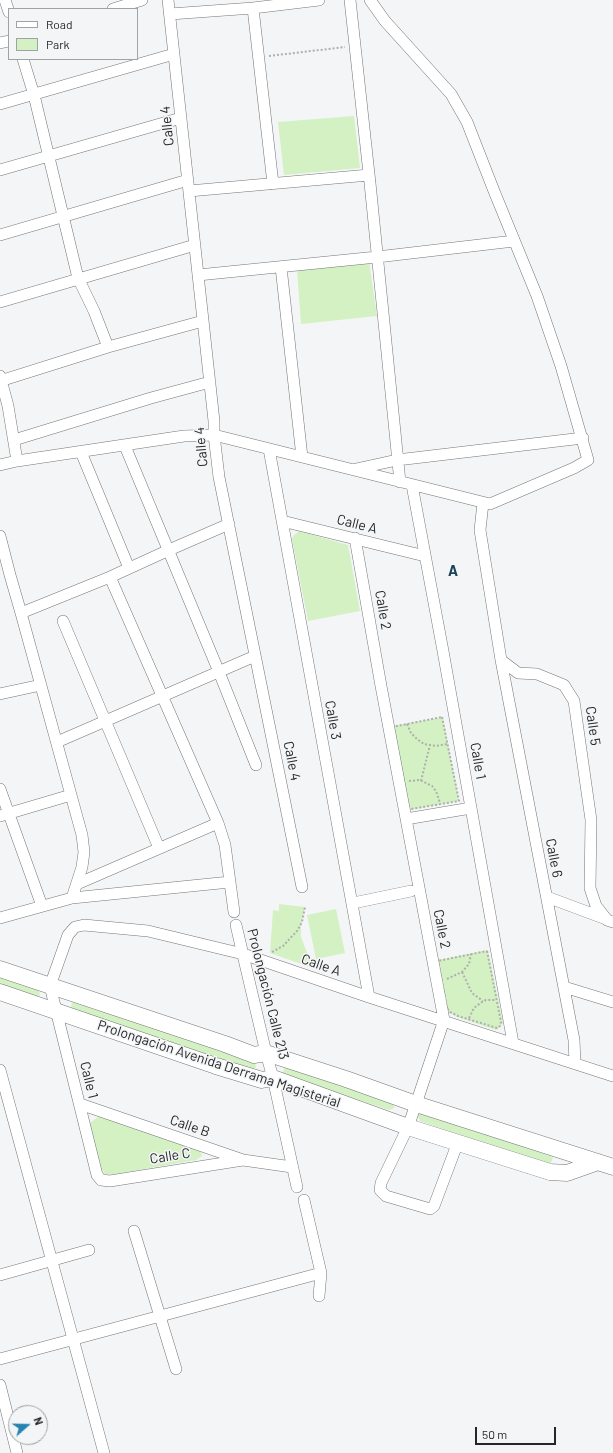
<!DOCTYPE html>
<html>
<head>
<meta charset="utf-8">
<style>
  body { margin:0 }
  #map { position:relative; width:613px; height:1453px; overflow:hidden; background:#f4f5f7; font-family:Barlow,sans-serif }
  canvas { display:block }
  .legend { position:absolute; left:8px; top:8px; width:130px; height:52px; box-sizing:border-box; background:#f4f5f7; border:1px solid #a1a2a4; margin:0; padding:5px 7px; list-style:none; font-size:12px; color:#252627 }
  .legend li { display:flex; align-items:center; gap:8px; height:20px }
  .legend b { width:20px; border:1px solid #a1a2a4 }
  .north { position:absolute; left:8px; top:1405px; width:40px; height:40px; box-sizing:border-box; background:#f4f5f7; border:1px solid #a1a2a4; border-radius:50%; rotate:70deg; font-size:11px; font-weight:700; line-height:16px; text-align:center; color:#252627 }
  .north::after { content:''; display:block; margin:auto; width:14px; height:18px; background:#2783b0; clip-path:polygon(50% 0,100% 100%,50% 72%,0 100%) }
  .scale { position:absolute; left:475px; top:1427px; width:81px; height:18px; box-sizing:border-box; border:2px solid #252627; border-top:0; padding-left:5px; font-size:12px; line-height:14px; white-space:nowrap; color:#252627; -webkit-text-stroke:3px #f4f5f7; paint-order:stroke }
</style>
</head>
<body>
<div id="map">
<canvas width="613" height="1453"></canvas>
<ul class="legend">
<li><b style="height:5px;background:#fff"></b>Road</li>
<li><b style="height:11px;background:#d4f1c3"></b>Park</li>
</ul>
<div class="north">N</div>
<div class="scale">50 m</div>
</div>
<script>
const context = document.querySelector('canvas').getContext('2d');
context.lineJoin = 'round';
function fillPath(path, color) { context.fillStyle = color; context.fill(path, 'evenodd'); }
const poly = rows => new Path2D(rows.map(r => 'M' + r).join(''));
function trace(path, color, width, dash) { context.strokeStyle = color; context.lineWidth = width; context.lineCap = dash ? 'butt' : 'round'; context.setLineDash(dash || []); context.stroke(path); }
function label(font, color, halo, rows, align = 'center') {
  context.font = font + ' Barlow,sans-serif'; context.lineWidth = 3; context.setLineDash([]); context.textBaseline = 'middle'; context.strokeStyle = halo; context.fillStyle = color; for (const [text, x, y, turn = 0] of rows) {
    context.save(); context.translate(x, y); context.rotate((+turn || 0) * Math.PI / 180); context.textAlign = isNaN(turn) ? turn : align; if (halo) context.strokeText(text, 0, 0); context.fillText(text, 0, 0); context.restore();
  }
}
fillPath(poly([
  [354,116,360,168,284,175,278,122],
  [369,261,377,316,301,324,297,270],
  [299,531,348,545,360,611,308,621,292,539,293,536],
  [443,717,459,801,410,810,409,809,392,726],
  [279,904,305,907,301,925,301,937,313,968,270,953,273,910,279,911],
  [336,909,345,953,316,959,307,915],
  [488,950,503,1023,500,1027,496,1030,457,1017,450,1013,447,1008,437,960],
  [0,977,37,989,39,991,40,995,36,997,0,984],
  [72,1002,255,1061,256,1067,253,1070,71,1008],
  [285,1067,289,1067,394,1104,394,1108,389,1110,287,1076,282,1073],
  [423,1112,553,1157,550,1166,420,1121,418,1116,419,1113],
  [99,1116,200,1150,202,1156,196,1160,116,1174,105,1174,102,1170,90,1123]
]), '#d4f1c3');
const street = poly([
  [5,0,9,12],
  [168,0,214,421,214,435,219,477,302,887],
  [350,0,370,183,400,482],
  [253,8,273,184],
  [113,9,142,0],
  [170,14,253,8,319,0],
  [0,43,9,41],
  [23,59,34,95,78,278,94,311,108,347],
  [0,104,174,54],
  [0,170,181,118],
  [189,191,369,175],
  [0,235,188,180],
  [281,267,302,457],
  [198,275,377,257,514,241],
  [0,302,195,245],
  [0,376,8,406,17,461],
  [0,381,108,347,203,321],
  [14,440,151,398,210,382],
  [125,446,219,672,256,765],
  [269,449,369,997],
  [81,452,129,568],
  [0,465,17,461,184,436,214,435,490,504,574,468,588,460,561,366,537,296,494,191,467,122,451,94,385,21,370,0],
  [356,469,397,460,583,438],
  [412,485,443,651,513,1043],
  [483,503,480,530,501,660,518,673,537,674,564,685,574,701,591,820,590,888,596,906,607,920,613,922],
  [282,521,425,556],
  [0,536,10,575,21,613,82,835,84,852,82,867,72,898],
  [355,538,381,686,444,1020,416,1104,408,1127,381,1183,380,1190,386,1196,430,1209,434,1206,458,1142],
  [110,577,218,823,225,845,234,912],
  [21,613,110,577,169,550,229,524],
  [63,621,159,848],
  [501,660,574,1040,575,1063],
  [0,694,41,685],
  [57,742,255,656],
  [0,789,42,906],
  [0,816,71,795],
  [406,819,471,808],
  [77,884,218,823],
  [547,897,606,919],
  [358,902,411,891],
  [0,918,72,898,230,882],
  [236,925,266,1053,273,1078,297,1187],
  [564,987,613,1002],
  [0,1070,104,1453],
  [80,1104,243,1160,292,1167],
  [243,1160,110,1181,101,1180,97,1175,50,986,68,935,75,927,84,925,148,931,243,954,369,997,613,1076],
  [304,1200,321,1273,319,1296],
  [134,1231,176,1369],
  [0,1275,89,1250],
  [0,1359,321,1273],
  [0,1385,17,1453]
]);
const secondary = poly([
  [0,969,225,1044,254,1055,266,1053,346,1079,416,1104,613,1167],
  [0,992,216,1066,262,1080,273,1078,408,1127,550,1172,567,1173,598,1162]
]);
trace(street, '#747677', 12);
trace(secondary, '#747677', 17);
trace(poly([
  [269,56,345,47],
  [442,717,459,801,411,809,409,809,392,727,442,717],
  [407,724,411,733,417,739,424,744,436,746,447,744],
  [409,781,420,780,432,786,436,791,440,803],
  [421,781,430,745],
  [487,951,501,1022,500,1026,497,1028,458,1016,450,1012,447,1008,438,961,487,951],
  [272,952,283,946,297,931,302,922,305,907],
  [462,972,472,993,483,1001],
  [447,979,462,972,469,964,471,954],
  [469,1018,474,1008,482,1002,486,1000,496,1000]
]), '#aeafb0', 2, [2, 2]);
trace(street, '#fff', 11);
trace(secondary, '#fff', 16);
label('14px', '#252627', '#f4f5f7', [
  ["Calle 4",167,126,-96],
  ["Calle 4",201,447,-95],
  ["Calle A",357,524,14],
  ["Calle 2",383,610,80],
  ["Calle 3",333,720,80],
  ["Calle 5",593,726,82],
  ["Calle 4",292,761,79],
  ["Calle 1",478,761,80],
  ["Calle 6",554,858,79],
  ["Calle 2",442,929,79],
  ["Calle A",321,965,19],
  ["Prolongación Calle 213",268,994,76],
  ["Prolongación Avenida Derrama Magisterial",219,1064,18],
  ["Calle 1",89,1080,76],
  ["Calle B",190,1126,19],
  ["Calle C",170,1156,-9]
]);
label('bold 15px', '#194359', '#f4f5f7', [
  ["A",453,571]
]);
</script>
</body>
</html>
